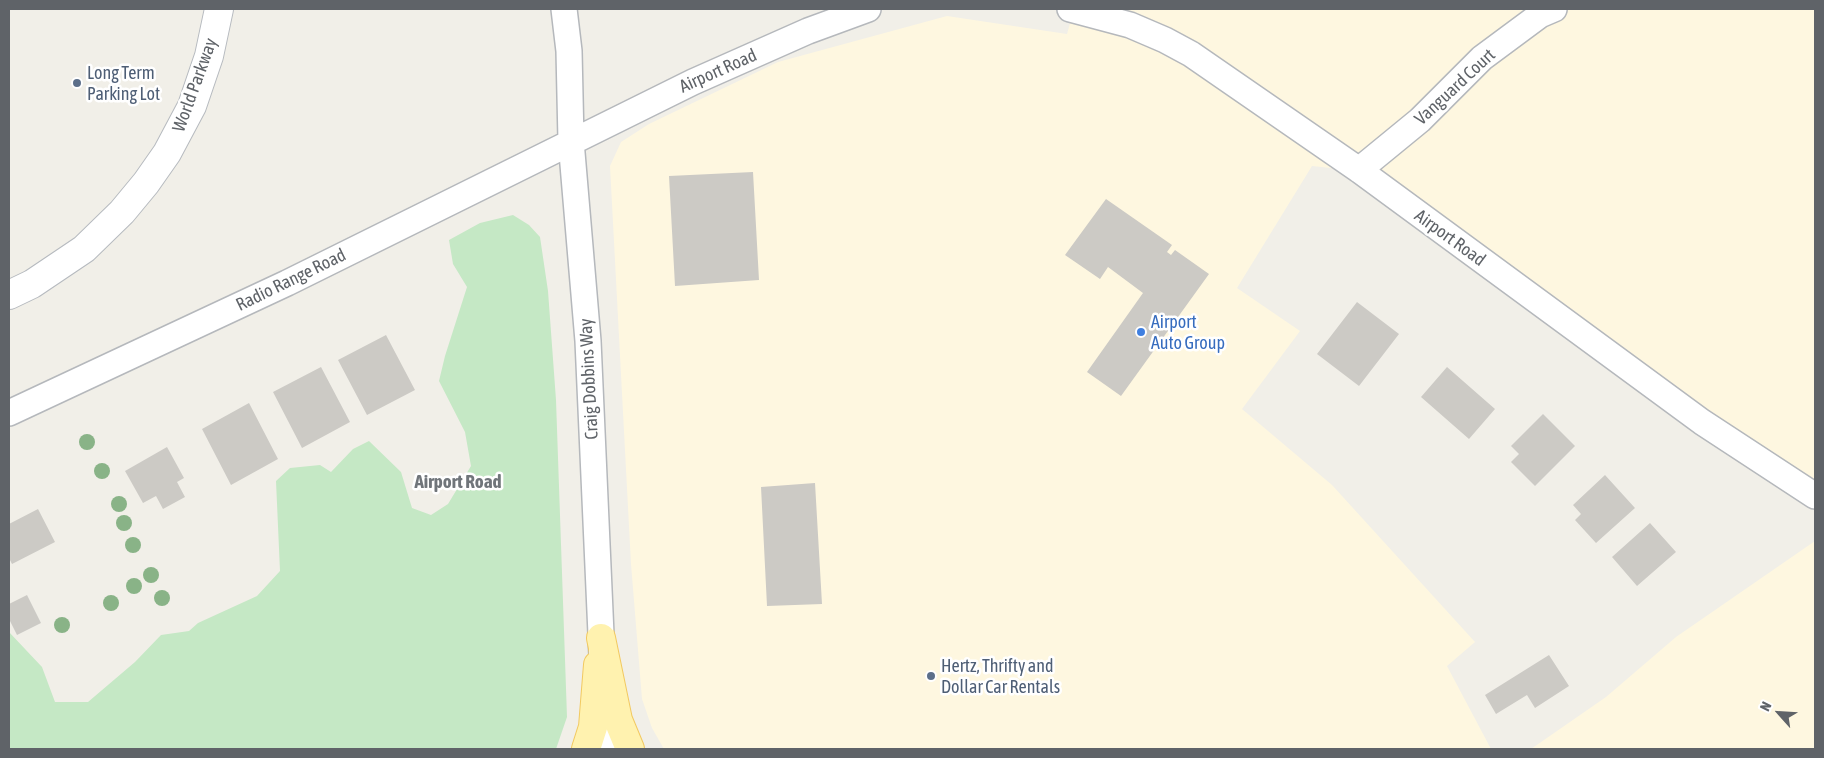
<!DOCTYPE html>
<html>
<head>
<meta charset="utf-8">
<style>
  body { margin:0 }
  #map { position:relative; width:1824px; height:758px; overflow:hidden; background:#f1efe8; font-family:"Asap Condensed",sans-serif }
  canvas { display:block }
  .frame { position:absolute; inset:0; border:10px solid #5f6368; pointer-events:none }
  .north { position:absolute; left:1754px; top:688px; width:50px; height:50px; -webkit-text-stroke:4px #fff; paint-order:stroke; rotate:296deg; font-size:14px; font-weight:700; line-height:20px; text-align:center; color:#5f6368 }
  .north::after { content:''; display:block; margin:auto; width:18px; height:22px; background:#5f6368; clip-path:polygon(50% 0,100% 100%,50% 72%,0 100%) }
</style>
</head>
<body>
<div id="map">
<canvas width="1824" height="758"></canvas>
<div class="frame"></div>
<div class="north">N</div>
</div>
<script>
const context = document.querySelector('canvas').getContext('2d');
context.lineJoin = 'round';
function fillPath(path, color) { context.fillStyle = color; context.fill(path, 'evenodd'); }
const poly = rows => new Path2D(rows.map(r => 'M' + r).join(''));
function trace(path, color, width, dash) { context.strokeStyle = color; context.lineWidth = width; context.lineCap = dash ? 'butt' : 'round'; context.setLineDash(dash || []); context.stroke(path); }
function label(font, color, halo, rows, align = 'center') {
  context.font = font + ' "Asap Condensed",sans-serif'; context.lineWidth = 5; context.setLineDash([]); context.textBaseline = 'middle'; context.strokeStyle = halo; context.fillStyle = color; for (const [text, x, y, turn = 0] of rows) {
    context.save(); context.translate(x, y); context.rotate((+turn || 0) * Math.PI / 180); context.textAlign = isNaN(turn) ? turn : align; if (halo) context.strokeText(text, 0, 0); context.fillText(text, 0, 0); context.restore();
  }
}
fillPath(poly([
  [1074,9,1815,9,1815,496,1359,171,1312,166,1237,288,1300,331,1242,409,1332,485,1475,642,1447,666,1491,749,664,749,652,728,642,699,631,564,610,166,621,142,649,124,778,62,947,16,1067,34],
  [1815,541,1815,749,1531,749,1606,697,1676,637]
]), '#fef7e0');
fillPath(poly([
  [513,215,529,225,540,237,548,291,556,400,567,717,556,749,9,749,9,632,42,667,55,702,88,702,135,662,161,635,189,631,198,623,257,596,280,571,276,481,290,468,320,465,331,472,353,449,369,441,401,472,412,508,431,515,448,504,471,466,465,432,439,381,445,356,467,287,453,264,449,240,480,223]
]), '#c5e8c5');
fillPath(poly([
  [753,172,759,280,675,286,669,176],
  [1106,199,1172,245,1167,252,1171,255,1175,250,1209,274,1121,396,1087,372,1143,293,1108,267,1100,279,1065,255],
  [1357,302,1399,334,1359,386,1317,354],
  [386,335,415,390,367,415,338,360],
  [321,367,350,422,302,448,273,392],
  [1447,367,1495,409,1469,439,1421,397],
  [249,403,278,459,231,485,202,429],
  [1543,414,1575,446,1535,486,1511,462,1519,454,1511,446],
  [167,447,184,478,177,482,185,497,163,509,156,496,143,503,125,471],
  [1605,475,1635,508,1596,543,1575,520,1581,514,1573,505],
  [815,483,822,604,767,606,761,487],
  [38,509,55,542,12,564,9,558,9,524],
  [1650,523,1676,552,1637,586,1612,557],
  [27,595,41,623,17,635,9,619,9,604],
  [1549,655,1569,686,1535,708,1527,695,1496,714,1485,695]
]), '#cccac5');
const street = poly([
  [564,9,569,51,571,141,588,341,602,657],
  [1070,9,1130,25,1165,40,1191,54,1359,170,1702,422,1815,496],
  [1359,170,1420,120,1482,58,1540,15,1554,9],
  [9,413,287,283,693,82,808,31,868,9],
  [604,697,607,749]
]);
const secondary = poly([
  [9,295,32,284,84,249,122,212,146,183,167,153,192,106,209,56,219,9]
]);
const primary = poly([
  [601,638,618,720,630,749],
  [586,749,593,727,598,665]
]);
trace(street, '#b5b8bc', 28);
trace(secondary, '#b6babf', 30);
trace(primary, '#f2c960', 30);
trace(street, '#fff', 25);
trace(secondary, '#fff', 28);
trace(primary, '#fff2af', 28);
context.fillStyle = '#89b387';
for (const [x, y] of [
  [87,442],
  [102,471],
  [119,504],
  [124,523],
  [133,545],
  [151,575],
  [134,586],
  [162,598],
  [111,603],
  [62,625]
]) { context.beginPath(); context.arc(x, y, 8, 0, 2 * Math.PI); context.fill(); }
for (const [x, y, r, color] of [
  [77,83,5,"#5c6f8a"],
  [1141,332,5,"#3f7fe0"],
  [931,676,5,"#5c6f8a"]
]) { const dot = new Path2D(); dot.arc(x, y, r, 0, 2 * Math.PI); context.fillStyle = color; context.fill(dot); trace(dot, '#fff', 2); }
label('18px', '#5f6368', '#fff', [
  ["Airport Road",718,71,-24],
  ["World Parkway",195,85,-70],
  ["Vanguard Court",1455,87,-43],
  ["Airport Road",1450,238,36],
  ["Radio Range Road",291,280,-26],
  ["Craig Dobbins Way",589,379,-93]
]);
label('18px', '#4e5e75', '#fff', [
  ["Long Term",87,73],
  ["Parking Lot",87,94],
  ["Hertz, Thrifty and",941,666],
  ["Dollar Car Rentals",941,687]
], 'left');
label('18px', '#366cbe', '#fff', [
  ["Airport",1151,322],
  ["Auto Group",1151,343]
], 'left');
label('bold 19px', '#70757a', '#fff', [
  ["Airport Road",458,482]
]);
</script>
</body>
</html>
